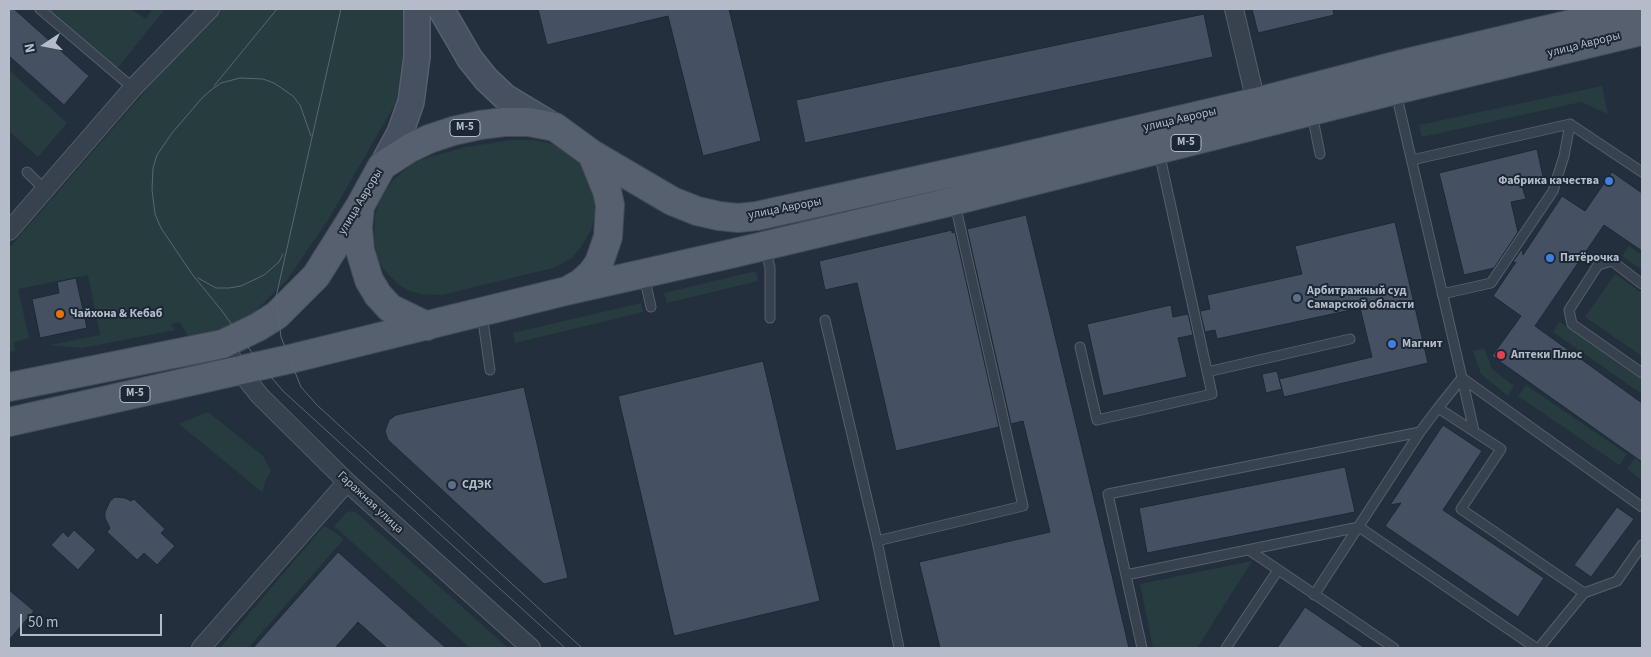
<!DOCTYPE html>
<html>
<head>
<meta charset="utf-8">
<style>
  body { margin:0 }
  #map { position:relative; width:1651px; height:657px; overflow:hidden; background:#242f3e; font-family:"Source Sans 3",sans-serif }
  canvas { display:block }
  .frame { position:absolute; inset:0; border:10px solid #b4bcc9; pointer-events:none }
  .north { position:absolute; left:20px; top:20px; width:50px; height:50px; -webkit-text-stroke:4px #1d2633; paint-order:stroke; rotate:259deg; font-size:14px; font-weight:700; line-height:20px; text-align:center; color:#b4bcc9 }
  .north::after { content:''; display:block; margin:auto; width:18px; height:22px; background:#b4bcc9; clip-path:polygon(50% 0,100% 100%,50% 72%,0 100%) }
  .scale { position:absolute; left:20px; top:614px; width:142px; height:22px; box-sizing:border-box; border:2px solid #b4bcc9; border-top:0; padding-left:6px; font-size:15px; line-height:18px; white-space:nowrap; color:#b4bcc9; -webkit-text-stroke:4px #1d2633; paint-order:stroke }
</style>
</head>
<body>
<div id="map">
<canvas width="1651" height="657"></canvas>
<div class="frame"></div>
<div class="north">N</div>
<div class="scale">50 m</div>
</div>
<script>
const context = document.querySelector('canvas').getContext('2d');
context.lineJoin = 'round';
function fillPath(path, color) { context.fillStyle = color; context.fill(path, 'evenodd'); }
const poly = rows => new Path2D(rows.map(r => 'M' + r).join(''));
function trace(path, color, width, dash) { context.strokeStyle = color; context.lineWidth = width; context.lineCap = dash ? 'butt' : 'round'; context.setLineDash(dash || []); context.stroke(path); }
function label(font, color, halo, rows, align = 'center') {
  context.font = font + ' "Source Sans 3",sans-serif'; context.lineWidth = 4; context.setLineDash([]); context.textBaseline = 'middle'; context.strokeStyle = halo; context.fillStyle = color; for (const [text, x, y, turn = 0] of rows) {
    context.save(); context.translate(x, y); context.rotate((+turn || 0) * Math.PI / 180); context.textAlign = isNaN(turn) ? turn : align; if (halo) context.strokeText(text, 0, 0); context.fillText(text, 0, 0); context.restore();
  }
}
fillPath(poly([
  [46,9,131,9,146,19,152,9,165,9,116,70],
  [217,9,403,9,406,24,397,101,328,220,287,280,253,313,220,330,190,340,180,322,171,324,175,330,82,348,50,345,100,335,88,275,18,289,29,338,14,342,15,351,9,352,9,248],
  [9,70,67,123,38,157,9,131],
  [1602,86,1608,114,1581,102,1422,137,1419,125],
  [511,140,534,140,553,144,561,147,583,165,596,200,596,211,591,230,581,247,571,259,553,268,442,295,421,294,410,291,399,285,383,269,378,260,374,239,375,216,378,205,382,197,393,180,415,162,426,158,466,147],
  [1629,246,1642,255,1642,270,1622,256],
  [756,271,758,281,667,303,664,293],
  [1615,274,1642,293,1642,356,1585,317],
  [641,303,643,312,515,343,513,333],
  [1560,322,1642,380,1642,394,1553,332],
  [1484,348,1492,369,1514,386,1508,396,1481,374,1473,351],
  [1526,385,1627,454,1619,465,1518,396],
  [208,412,263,456,271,471,266,480,262,492,179,424],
  [1635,458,1642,464,1642,480,1627,469],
  [351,511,357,513,508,648,470,648,334,526,346,513],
  [323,527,327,527,344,539,248,648,220,648],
  [1252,561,1197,648,1153,648,1140,584]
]), '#263c3f');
const building = poly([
  [9,9,14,9,89,76,64,105,9,56,9,9],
  [538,9,729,9,761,141,703,156,668,16,547,45,538,9],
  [1252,9,1333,9,1334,15,1258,33,1252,9],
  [1204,14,1213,57,805,143,796,100,1204,14],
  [1537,149,1544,181,1522,186,1526,199,1511,202,1518,232,1494,268,1464,275,1439,173,1537,149],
  [1612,172,1642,193,1642,251,1604,225,1535,326,1642,403,1642,462,1492,356,1521,316,1493,296,1516,262,1512,263,1522,249,1523,255,1562,196,1585,211,1612,172],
  [1026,215,1099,520,1129,648,940,648,919,562,1050,532,1023,421,1011,424,967,229,1026,215],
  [1395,222,1428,363,1284,397,1279,379,1372,357,1360,308,1217,339,1215,330,1205,332,1200,311,1210,309,1207,295,1302,274,1295,246,1395,222],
  [952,230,952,233,955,232,999,427,896,451,857,283,825,290,819,261,952,230],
  [76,278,87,328,40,338,32,299,59,293,57,282,76,278],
  [1171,305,1173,317,1188,314,1193,335,1178,338,1187,377,1103,396,1087,324,1171,305],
  [763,361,820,601,674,636,618,396,763,361],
  [1277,371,1282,389,1266,393,1262,374,1277,371],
  [524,387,568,578,544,584,388,440,385,431,389,420,396,415,524,387],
  [1443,425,1482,451,1443,510,1544,578,1518,617,1385,526,1401,503,1390,505,1443,425],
  [1345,467,1355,512,1147,553,1139,508,1345,467],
  [115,497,125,498,131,501,134,499,165,529,161,533,175,546,157,565,144,553,137,560,107,532,110,528,105,518,105,512,110,501,115,497],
  [1617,507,1634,519,1591,577,1574,565,1617,507],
  [74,530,96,550,78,570,51,545,63,532,68,537,74,530],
  [338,552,446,648,387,648,358,622,335,648,253,648,338,552],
  [9,590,34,611,9,640,9,590],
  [1305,607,1365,648,1277,648,1305,607]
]);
fillPath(building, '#455162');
trace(building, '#1f2835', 1);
const service = poly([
  [40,9,133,88],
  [1396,93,1462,378,1642,507],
  [1312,114,1320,154],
  [1412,160,1570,124,1642,172],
  [27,172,45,190],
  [765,249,770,267,770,318],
  [644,276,651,307],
  [1642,284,1612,261,1598,265,1569,310,1572,324,1642,373],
  [1442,294,1491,283,1553,191,1564,156,1570,124],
  [482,314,490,370],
  [825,320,877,541,1023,506,955,204],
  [1080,347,1097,420,1212,394,1159,152],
  [1207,372,1350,339],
  [1462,378,1474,431],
  [1438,408,1462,378],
  [877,541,899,648],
  [1249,550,1394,648],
  [1126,575,1359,527,1536,648],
  [1314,595,1420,432],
  [1142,648,1108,494,1420,432,1438,408,1501,449,1461,509,1584,593],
  [1226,648,1278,570],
  [1539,648,1584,593,1617,581,1642,545]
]);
const minor = poly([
  [1234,9,1256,102],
  [9,231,133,88,210,9],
  [223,344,239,370,260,396,347,482,531,648],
  [201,648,347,482]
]);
const secondary = poly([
  [441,9,470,59,486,79,505,97,553,126],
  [382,166,400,133,411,102,417,56,417,9]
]);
const primary = poly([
  [360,207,358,227,360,250,369,280,378,295,390,308,427,326],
  [572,288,581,283,591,274,599,263,608,237,610,205,607,191,592,154],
  [9,387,223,344,258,327,277,315,316,276,360,206,382,166,410,148,429,139,453,131,480,125,504,122,529,122,555,127,592,154,672,201,697,211,719,216,738,218,757,216,1000,162,1256,102,1402,64,1634,9],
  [9,422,290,359,566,291,730,254,954,201,1396,90,1642,31]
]);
trace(service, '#565f6c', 11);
trace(minor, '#565f6c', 20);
trace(secondary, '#565f6c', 28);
trace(primary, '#414a57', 30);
trace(service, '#38414e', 9);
trace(minor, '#38414e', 18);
trace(secondary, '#465061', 25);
trace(primary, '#56606e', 28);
trace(poly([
  [341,9,276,297,281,337,301,387,317,405,582,648],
  [214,86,277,9],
  [311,136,300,105,293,96,274,83,263,79,240,78,221,83,211,90,202,98,172,133,157,155,153,168,152,190,155,214,161,228,192,274,222,311,261,365,283,391,565,648],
  [198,278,216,288,229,288,241,286,264,275,279,262,283,254]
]), '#5a6575', 1);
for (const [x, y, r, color] of [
  [1609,181,5,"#3f7fe0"],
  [1550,258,5,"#3f7fe0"],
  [1297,298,5,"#5c6f8a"],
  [60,314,5,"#e8710a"],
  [1392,344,5,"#3f7fe0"],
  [1501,355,5,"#e0444e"],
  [452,485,5,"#5c6f8a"]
]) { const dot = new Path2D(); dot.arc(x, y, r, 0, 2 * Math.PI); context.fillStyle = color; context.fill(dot); trace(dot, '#1d2633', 2); }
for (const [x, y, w] of [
  [465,128,30],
  [1186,143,30],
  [135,394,30]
]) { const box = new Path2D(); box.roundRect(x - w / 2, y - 8.5, w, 17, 4); context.fillStyle = '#1d2633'; context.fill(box); trace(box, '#b4bcc9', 1); }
label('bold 11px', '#b4bcc9', null, [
  ["М-5",465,128],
  ["М-5",1186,143],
  ["М-5",135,394]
]);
label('12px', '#b4bcc9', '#1d2633', [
  ["улица Авроры",1584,45,-14],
  ["улица Авроры",1180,120,-13],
  ["улица Авроры",361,202,-59],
  ["улица Авроры",785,209,-11],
  ["Гаражная улица",370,503,43]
]);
label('bold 12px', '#b4bcc9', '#1d2633', [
  ["Фабрика качества",1599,181,"right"],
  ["Пятёрочка",1560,258],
  ["Арбитражный суд",1307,291],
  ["Самарской области",1307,305],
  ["Чайхона & Кебаб",70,314],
  ["Магнит",1402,344],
  ["Аптеки Плюс",1511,355],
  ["СДЭК",462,485]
], 'left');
</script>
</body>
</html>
